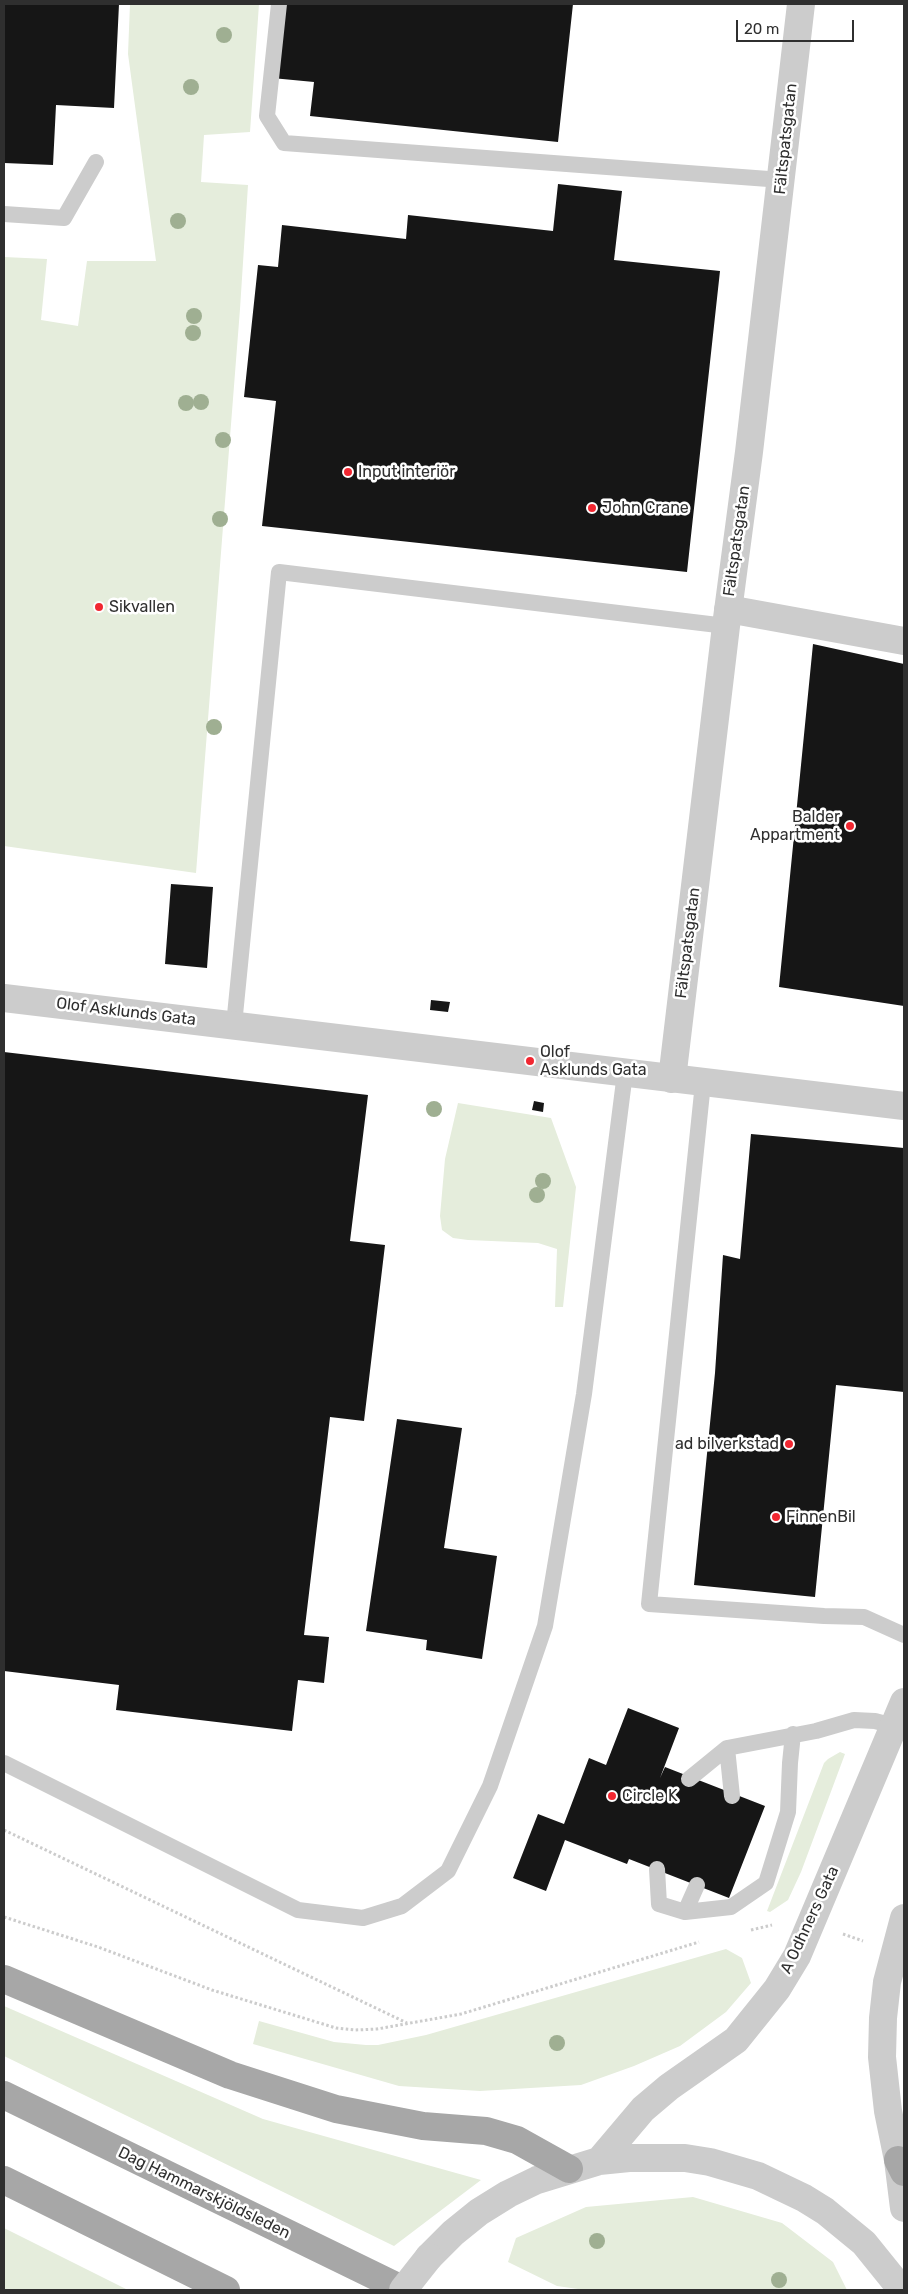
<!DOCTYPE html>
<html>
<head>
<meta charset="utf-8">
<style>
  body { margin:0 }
  #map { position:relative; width:908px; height:2294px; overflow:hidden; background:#fff; font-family:Rubik,sans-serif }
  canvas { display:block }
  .frame { position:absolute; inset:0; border:5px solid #2f2f2f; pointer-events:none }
  .scale { position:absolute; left:736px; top:20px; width:118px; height:22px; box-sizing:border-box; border:2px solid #2f2f2f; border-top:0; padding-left:6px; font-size:15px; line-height:18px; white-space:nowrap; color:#2f2f2f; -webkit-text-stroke:4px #fff; paint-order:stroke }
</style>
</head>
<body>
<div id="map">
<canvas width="908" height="2294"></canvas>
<div class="frame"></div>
<div class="scale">20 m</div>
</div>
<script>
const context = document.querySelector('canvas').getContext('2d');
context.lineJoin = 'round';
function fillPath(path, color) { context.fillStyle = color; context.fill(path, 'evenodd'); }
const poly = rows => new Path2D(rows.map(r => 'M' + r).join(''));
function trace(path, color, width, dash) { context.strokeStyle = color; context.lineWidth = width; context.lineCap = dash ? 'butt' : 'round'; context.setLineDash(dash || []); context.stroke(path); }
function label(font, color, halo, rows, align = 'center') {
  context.font = font + ' Rubik,sans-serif'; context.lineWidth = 5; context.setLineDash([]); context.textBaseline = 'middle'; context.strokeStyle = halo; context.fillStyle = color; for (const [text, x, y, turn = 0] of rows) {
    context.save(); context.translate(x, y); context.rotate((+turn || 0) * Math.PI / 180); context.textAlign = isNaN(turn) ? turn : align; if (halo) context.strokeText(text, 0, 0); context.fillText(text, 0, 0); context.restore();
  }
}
fillPath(poly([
  [130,4,259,4,250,132,204,135,201,182,248,185,240,309,196,873,4,846,4,257,47,259,41,320,78,326,87,261,156,261,128,54],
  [458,1103,551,1118,576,1187,563,1307,555,1307,557,1249,538,1243,468,1240,453,1238,442,1230,440,1216,445,1159],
  [840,1752,845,1754,801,1872,788,1900,770,1912,767,1911,824,1763,828,1759],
  [726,1949,742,1958,751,1983,726,2012,680,2046,634,2066,581,2085,480,2091,399,2086,253,2044,259,2021,334,2042,366,2045,378,2045,426,2035],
  [4,2006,263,2119,481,2180,394,2246,4,2056],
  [693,2197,782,2223,833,2262,847,2290,585,2290,557,2286,508,2262,516,2238,586,2207],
  [4,2228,128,2290,4,2290]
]), '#e5eddc');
fillPath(poly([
  [4,4,119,4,114,108,56,105,53,165,4,163],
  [279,4,573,4,558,142,310,116,314,82,272,78],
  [558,184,622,191,614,260,720,271,687,572,262,526,276,401,244,397,258,265,278,267,282,225,406,239,408,215,553,231],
  [813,644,904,664,904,1006,779,987],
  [171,884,213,887,207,968,165,964],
  [431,1000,450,1002,448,1012,430,1010],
  [4,1052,368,1095,350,1241,385,1245,364,1421,330,1417,304,1635,329,1637,324,1683,298,1680,292,1731,116,1710,119,1685,4,1671],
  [534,1101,544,1103,543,1112,532,1110],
  [751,1134,904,1148,904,1392,836,1385,815,1597,694,1585,715,1373,723,1255,740,1259],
  [397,1419,462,1428,444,1548,497,1556,482,1659,426,1650,427,1640,366,1631],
  [628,1708,679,1728,660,1778,665,1767,765,1806,729,1898,629,1859,627,1864,565,1840,546,1891,513,1878,538,1814,564,1824,589,1758,606,1765]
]), '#161616');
trace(poly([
  [4,1830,407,2023],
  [4,1917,98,1947,212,1990,336,2028,355,2030,377,2029,461,2014,699,1942],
  [751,1930,772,1925],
  [843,1934,863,1941]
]), '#ccc', 3, [2.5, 2.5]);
trace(poly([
  [279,4,267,116,284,143,782,180],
  [4,214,64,218,96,162],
  [234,1025,279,572,726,626],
  [703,1083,649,1604,824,1616,864,1617,904,1635],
  [727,1748,732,1796],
  [4,1763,298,1910,363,1918,402,1906,448,1871,490,1786,545,1626,584,1394,625,1073],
  [689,1779,727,1748,816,1731,854,1720,875,1721,901,1728],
  [657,1869,659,1904,685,1912,731,1907,766,1883,788,1812,790,1763,793,1734],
  [685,1912,697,1885]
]), '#ccc', 16);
trace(poly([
  [728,609,904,641],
  [672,1079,726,626,749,452,801,4]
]), '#ccc', 28);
trace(poly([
  [4,998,904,1106],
  [904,1918,887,1982,883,2018,882,2057,888,2111,898,2160,904,2208],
  [599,2161,643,2109,669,2087,736,2040,777,1989,797,1956,904,1702],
  [429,2257,453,2233,479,2212,508,2194,537,2180,599,2161,629,2158,685,2158,710,2162,758,2176,804,2198,825,2211,864,2243,902,2290]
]), '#ccc', 28);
trace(poly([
  [4,1979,230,2075,336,2109,423,2126,486,2131,517,2140,569,2169],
  [4,2095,404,2290],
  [898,2160,904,2172],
  [4,2180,226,2290]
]), '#a7a7a7', 28);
trace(poly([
  [403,2290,429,2257]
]), '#ccc', 28);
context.fillStyle = '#9faf92';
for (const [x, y] of [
  [224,35],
  [191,87],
  [178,221],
  [194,316],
  [193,333],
  [201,402],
  [186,403],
  [223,440],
  [220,519],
  [214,727],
  [434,1109],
  [543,1181],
  [537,1195],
  [557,2043],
  [597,2241],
  [779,2280]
]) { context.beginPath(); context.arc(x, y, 8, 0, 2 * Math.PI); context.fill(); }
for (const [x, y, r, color] of [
  [348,472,5,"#f12731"],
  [592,508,5,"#f12731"],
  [99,607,5,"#f12731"],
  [850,826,5,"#f12731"],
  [530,1061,5,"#f12731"],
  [789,1444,5,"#f12731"],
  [776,1517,5,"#f12731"],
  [612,1796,5,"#f12731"]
]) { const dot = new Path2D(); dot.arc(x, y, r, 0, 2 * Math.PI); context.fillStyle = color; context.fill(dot); trace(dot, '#fff', 2); }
label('16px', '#2f2f2f', '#fff', [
  ["Fältspatsgatan",786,139,-84],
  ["Fältspatsgatan",737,541,-82],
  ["Fältspatsgatan",688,943,-83],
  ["Olof Asklunds Gata",126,1012,7],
  ["A Odhners Gata",810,1920,-65],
  ["Dag Hammarskjöldsleden",204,2193,26]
]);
label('16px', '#2f2f2f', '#fff', [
  ["Input interiör",358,472],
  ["John Crane",602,508],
  ["Sikvallen",109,607],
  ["Balder",840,817,"right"],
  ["Appartment",840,835,"right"],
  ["Olof",540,1052],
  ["Asklunds Gata",540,1070],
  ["ad bilverkstad",779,1444,"right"],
  ["FinnenBil",786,1517],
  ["Circle K",622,1796]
], 'left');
</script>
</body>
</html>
